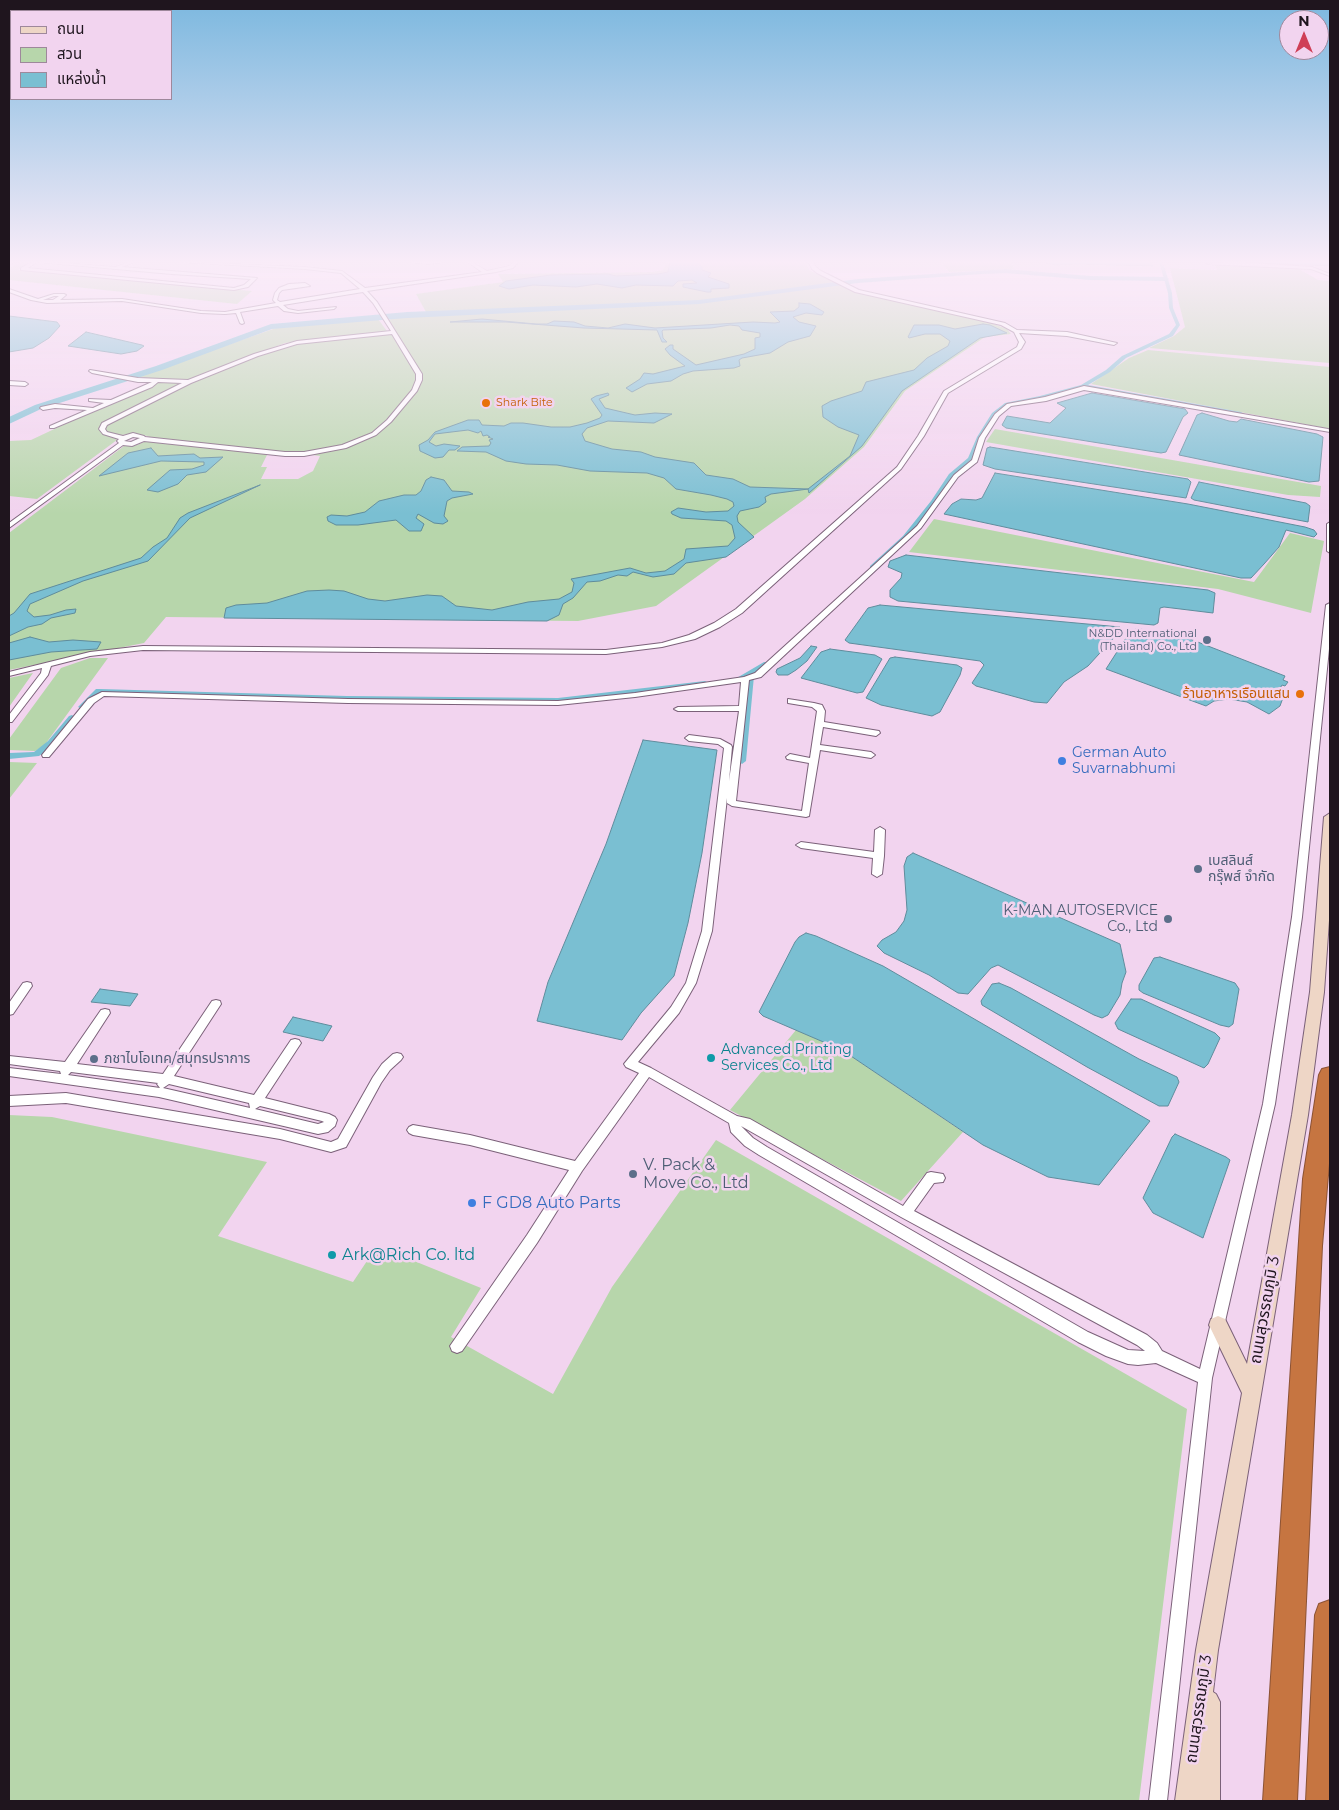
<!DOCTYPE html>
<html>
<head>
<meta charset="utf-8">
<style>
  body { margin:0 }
  #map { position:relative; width:1339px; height:1810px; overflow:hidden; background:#f2d4ef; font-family:Montserrat,"Noto Sans Thai",sans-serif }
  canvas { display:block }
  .frame { position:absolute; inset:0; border:10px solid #1f151e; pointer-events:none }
  .legend { position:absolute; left:10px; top:10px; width:162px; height:90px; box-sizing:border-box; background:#f2d4ef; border:1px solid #9e889b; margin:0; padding:6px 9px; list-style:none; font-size:15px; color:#1f151e }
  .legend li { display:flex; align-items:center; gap:10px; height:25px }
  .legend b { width:25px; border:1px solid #9e889b }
  .north { position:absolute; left:1279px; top:10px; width:50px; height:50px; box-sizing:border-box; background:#f2d4ef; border:1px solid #9e889b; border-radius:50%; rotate:0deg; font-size:14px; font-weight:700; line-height:20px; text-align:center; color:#1f151e }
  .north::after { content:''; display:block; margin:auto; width:18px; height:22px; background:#cf3f56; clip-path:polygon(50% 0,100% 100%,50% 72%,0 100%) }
</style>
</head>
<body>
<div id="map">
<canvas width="1339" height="1810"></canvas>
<div class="frame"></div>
<ul class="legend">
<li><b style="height:6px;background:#eed6c6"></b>ถนน</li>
<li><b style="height:14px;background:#b7d6ab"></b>สวน</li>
<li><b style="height:14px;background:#7abfd2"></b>แหล่งน้ำ</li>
</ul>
<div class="north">N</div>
</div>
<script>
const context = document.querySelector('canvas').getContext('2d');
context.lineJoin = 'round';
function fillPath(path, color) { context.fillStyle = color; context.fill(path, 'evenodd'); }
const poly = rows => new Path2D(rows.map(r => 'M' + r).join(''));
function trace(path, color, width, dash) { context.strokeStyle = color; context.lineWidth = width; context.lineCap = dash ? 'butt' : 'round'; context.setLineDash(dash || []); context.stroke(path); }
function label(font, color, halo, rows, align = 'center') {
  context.font = font + ' Montserrat,"Noto Sans Thai",sans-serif'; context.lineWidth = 5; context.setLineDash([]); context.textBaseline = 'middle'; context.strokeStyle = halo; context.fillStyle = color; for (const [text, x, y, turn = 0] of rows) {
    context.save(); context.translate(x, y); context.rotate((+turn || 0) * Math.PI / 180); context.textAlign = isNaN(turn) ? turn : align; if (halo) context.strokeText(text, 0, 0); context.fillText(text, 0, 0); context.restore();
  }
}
fillPath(poly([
  [22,261,32,261,18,270,252,291,237,304,9,280,9,268],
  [666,261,806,261,809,270,852,291,991,323,1007,329,1011,334,985,337,905,391,864,447,805,499,656,606,578,621,166,617,144,643,9,670,9,533,124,446,137,445,151,439,148,436,129,434,114,436,117,440,37,499,9,496,9,441,31,440,158,380,189,382,256,355,293,344,394,332,387,320,426,312,416,294,503,282,498,274,651,272,663,270],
  [268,453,304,454,320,456,313,471,298,479,261,479,267,467,261,467],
  [940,261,1011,261,1014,269,949,272],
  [1215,265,1299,269,1318,280,1330,281,1330,363,1149,348,1174,336,1185,327,1170,268,1217,270],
  [378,319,387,331,285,343,188,381,136,377,276,328],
  [1148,350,1330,367,1330,429,1091,384,1129,358],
  [995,429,1321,486,1320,497,1288,495,986,442],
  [934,519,1254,582,1290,533,1324,541,1311,613,1218,589,909,552],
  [90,658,108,658,44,746,35,751,9,750,9,739,61,668],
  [33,673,9,707,9,678],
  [9,762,37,763,9,799],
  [796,1030,842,1050,963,1132,901,1201,730,1110],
  [9,1115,52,1117,267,1162,218,1236,353,1282,377,1246,481,1288,451,1337,553,1394,612,1287,716,1140,1187,1409,1139,1801,9,1801]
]), '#b7d6ab');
const water = poly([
  [670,261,695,261,702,267,702,270,711,273,708,277,729,284,729,288,711,289,711,292,707,292,683,287,683,284,697,283,692,280,678,281,673,286,636,285,622,288,597,284,576,287,533,285,509,289,499,286,506,281,551,275,608,274,616,276,658,274,668,272,670,261],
  [1045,261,1148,261,1153,266,1077,264,1055,265,1046,263,1045,261],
  [1222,261,1330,261,1330,266,1222,261],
  [799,303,810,304,824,312,822,315,806,313,793,317,799,322,816,326,810,336,788,342,770,353,742,358,739,360,740,366,734,368,693,371,683,374,671,381,647,384,632,392,626,388,640,379,644,373,653,374,685,366,670,355,665,349,670,345,673,345,673,349,696,365,744,354,755,349,755,338,760,337,760,333,742,330,739,326,730,325,711,328,663,330,662,331,663,338,667,342,662,342,657,330,584,328,506,322,450,322,482,319,536,324,547,324,554,321,574,322,585,326,608,328,625,324,655,328,753,322,775,323,780,322,770,312,794,311,799,307,799,303],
  [9,316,57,322,60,326,49,338,33,348,9,352,9,316],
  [983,324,990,325,1007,333,980,338,902,391,862,446,809,493,808,489,771,494,765,497,766,502,759,507,740,511,737,516,738,522,754,537,726,557,686,563,674,574,653,577,633,572,627,576,618,575,600,581,587,582,573,598,563,604,559,615,547,621,224,618,226,608,236,605,267,603,307,591,329,590,344,591,368,599,385,601,427,595,442,596,456,606,492,610,528,602,559,599,572,592,574,583,571,579,630,568,646,573,665,571,684,559,686,549,728,546,735,538,732,525,726,521,681,518,672,514,671,512,678,508,706,512,728,511,734,506,733,502,727,499,711,495,676,489,664,478,647,473,590,471,557,465,526,464,506,461,486,452,457,451,462,447,489,446,491,443,489,440,493,439,488,437,490,437,487,435,483,436,481,431,478,433,468,430,435,434,429,442,436,446,444,444,460,446,455,450,449,450,443,457,435,458,420,451,419,445,428,440,435,432,468,420,479,420,482,425,504,426,511,423,523,423,551,427,570,427,587,423,600,418,602,415,591,399,596,396,608,393,609,395,599,399,605,408,635,415,655,413,672,414,654,423,608,421,587,428,582,434,585,441,612,449,641,452,655,457,694,463,706,475,733,479,750,487,808,489,850,456,859,435,838,427,823,417,822,406,831,401,862,391,866,382,914,370,927,358,948,346,950,341,940,334,925,334,909,338,908,337,914,325,939,325,955,329,983,324],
  [86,332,142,345,144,346,137,351,121,354,68,346,86,332],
  [1092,393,1185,409,1188,413,1183,417,1166,452,1161,453,1006,428,1002,425,1007,416,1050,423,1066,408,1057,403,1092,393],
  [1202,413,1229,421,1237,422,1241,419,1317,434,1323,437,1319,481,1309,482,1179,455,1197,415,1202,413],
  [990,447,1188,479,1191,482,1186,498,995,469,983,465,987,448,990,447],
  [151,448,158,456,194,454,200,458,223,457,206,472,187,475,178,484,158,492,147,490,170,470,192,469,204,465,204,462,161,461,99,476,128,453,151,448],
  [995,473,1188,504,1305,527,1314,530,1317,534,1314,537,1286,530,1279,547,1264,564,1251,578,1241,578,944,514,952,504,961,499,976,500,982,498,995,473],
  [431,477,444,480,452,491,469,492,473,494,452,498,447,501,444,516,448,521,443,524,434,523,418,514,416,518,424,524,421,531,409,531,396,520,358,525,336,525,328,521,327,517,331,515,347,516,365,512,379,501,404,495,416,495,421,491,426,480,431,477],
  [1199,482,1306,503,1310,506,1308,522,1194,500,1191,498,1199,482],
  [260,485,190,518,148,561,83,581,30,604,27,611,34,617,50,615,66,610,76,609,75,613,51,618,42,624,28,627,9,636,9,616,14,613,30,594,141,558,153,547,167,538,180,518,188,513,260,485],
  [906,555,1208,590,1215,593,1213,613,1164,607,1160,608,1158,623,1154,625,898,601,890,597,890,590,901,578,902,573,888,567,890,561,906,555],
  [880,605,1120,627,1121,630,1088,666,1064,682,1047,703,1034,702,976,686,972,683,984,665,980,661,849,643,845,640,868,608,880,605],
  [1138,629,1166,632,1190,639,1285,676,1283,680,1288,682,1285,686,1282,685,1279,690,1285,692,1280,706,1269,714,1247,702,1229,699,1214,701,1206,706,1106,669,1131,630,1138,629],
  [30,637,49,642,73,640,101,642,97,649,51,652,9,660,9,643,30,637],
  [811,646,817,647,807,661,796,670,788,675,778,675,776,672,777,669,800,658,811,646],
  [830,649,875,655,882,659,863,692,857,693,801,678,821,652,830,649],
  [895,657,957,665,962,668,960,675,940,712,932,716,881,705,866,698,890,658,895,657],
  [643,740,717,750,702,853,688,923,674,976,641,1013,622,1040,537,1021,548,982,606,844,643,740],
  [913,853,1120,944,1126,972,1122,983,1120,995,1108,1015,1102,1018,1094,1015,998,965,991,968,968,994,958,993,929,975,884,953,877,946,882,940,896,932,904,921,907,910,904,866,907,857,913,853],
  [806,933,816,936,883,966,1150,1121,1099,1185,1048,1177,983,1145,842,1050,763,1016,759,1012,795,942,799,937,806,933],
  [1160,957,1235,983,1239,989,1233,1024,1229,1027,1220,1025,1143,993,1139,990,1139,985,1154,958,1160,957],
  [999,983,1011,988,1139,1059,1177,1077,1179,1082,1168,1106,1159,1106,1087,1067,982,1005,981,1001,992,984,999,983],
  [100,989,138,994,130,1006,91,1002,100,989],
  [1131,999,1141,999,1215,1033,1220,1038,1208,1064,1204,1068,1118,1029,1115,1023,1131,999],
  [293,1017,332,1026,323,1041,283,1032,293,1017],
  [1175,1134,1226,1157,1230,1160,1203,1238,1153,1213,1143,1198,1172,1137,1175,1134]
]);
fillPath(water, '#7abfd2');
trace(water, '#5f8c9c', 1);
fillPath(poly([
  [1156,261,1160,261,1164,265,1172,293,1173,308,1180,325,1173,336,1126,358,1110,372,1088,385,1241,412,1244,414,1243,415,1083,388,1041,400,1009,405,996,415,983,437,973,460,953,476,936,503,907,538,874,568,870,568,870,566,903,536,931,501,949,474,968,458,977,437,992,413,1005,403,1040,396,1081,385,1106,370,1122,356,1169,334,1176,325,1169,308,1168,293,1160,265,1156,261],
  [764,662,767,662,771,664,754,676,746,761,742,764,738,761,745,680,739,681,735,679,764,662],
  [705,681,709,683,708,685,558,702,347,700,101,693,85,709,82,709,78,707,96,689,99,689,347,696,558,698,705,681],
  [72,715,76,718,75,720,54,745,39,756,9,759,9,753,34,752,48,741,69,716,72,715]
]), '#7abfd2');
fillPath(poly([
  [1006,269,1090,276,1165,277,1169,279,1165,281,1090,280,1006,273,981,274,858,283,699,304,407,318,272,329,162,370,41,409,9,424,9,417,35,405,156,366,271,324,407,312,699,300,858,279,1006,269]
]), '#7abfd2');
const minor = poly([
  [11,261,16,261,9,265,9,262,11,261],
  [34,261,116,267,132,261,137,261,122,267,257,278,248,287,234,290,21,270,21,268,34,261],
  [37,262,172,274,251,279,244,285,234,288,28,268,37,262],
  [159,261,305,267,342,271,365,288,482,272,466,261,470,261,487,271,509,266,515,261,519,261,513,268,496,272,367,291,377,302,422,374,422,380,417,391,391,422,376,435,346,448,304,456,285,456,144,441,132,446,123,445,9,528,9,523,119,443,117,441,119,439,103,434,99,429,102,423,182,383,158,382,152,387,54,428,50,428,50,426,87,410,55,408,43,410,40,408,41,407,55,404,93,408,104,403,89,401,89,399,111,400,152,382,138,382,92,373,89,371,90,370,138,378,188,380,254,354,297,341,391,331,373,303,363,292,283,305,288,309,298,311,336,307,334,309,298,313,284,311,278,306,240,312,244,323,242,324,240,323,236,313,225,314,201,313,122,301,47,303,31,300,9,292,9,289,38,299,54,294,64,294,66,295,60,300,122,299,201,311,225,312,276,303,273,300,275,293,279,288,289,284,305,283,310,286,282,290,279,293,277,300,280,302,360,289,341,273,305,269,159,261],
  [54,296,59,296,53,300,43,300,54,296],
  [392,334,416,374,416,380,412,390,387,420,372,433,342,445,304,452,285,452,145,437,144,436,133,433,123,436,107,432,105,429,107,425,191,383,258,356,297,344,392,334],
  [133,437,140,438,131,442,124,441,133,437],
  [399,261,428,262,454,261,428,264,399,261],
  [808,261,812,261,816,267,821,271,859,290,1005,323,1017,330,1067,332,1117,343,1114,345,1067,336,1019,333,1025,342,1021,349,948,393,924,436,901,469,742,613,720,627,695,639,662,647,606,654,143,650,90,656,51,666,48,675,12,722,9,722,9,715,41,673,42,668,9,676,9,672,90,652,143,646,606,650,662,643,689,635,714,623,736,609,897,467,918,436,944,391,1017,347,1019,342,1014,332,1001,325,855,292,817,273,812,269,808,261],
  [1235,262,1312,267,1330,274,1330,276,1311,269,1206,264,1235,262],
  [9,381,25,382,28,384,25,386,9,385,9,381],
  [1084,386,1328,429,1330,430,1330,432,1084,390,1046,401,1011,406,999,416,985,438,977,462,958,477,921,528,761,677,749,680,736,801,802,811,809,763,787,759,786,757,790,754,810,758,817,711,812,707,788,703,788,699,814,703,822,705,825,711,824,722,879,731,880,733,876,736,823,727,820,745,871,752,875,755,871,758,820,750,809,816,806,817,732,806,727,803,727,798,712,931,696,983,679,1013,638,1062,651,1068,737,1116,750,1119,903,1206,927,1173,931,1172,943,1174,945,1178,943,1182,934,1183,914,1211,1147,1335,1157,1343,1162,1351,1200,1369,1263,1104,1292,917,1326,605,1330,603,1330,639,1302,917,1275,1104,1212,1378,1167,1801,1149,1801,1198,1382,1156,1363,1138,1365,1128,1364,1106,1356,1078,1342,759,1155,745,1146,731,1132,729,1123,649,1077,582,1171,537,1243,462,1351,457,1353,452,1351,450,1346,527,1235,569,1170,470,1145,413,1135,409,1133,407,1130,409,1127,413,1125,470,1135,575,1161,639,1073,626,1067,624,1064,671,1007,686,983,702,931,724,748,718,744,689,741,685,738,689,735,720,739,731,745,732,747,729,781,739,711,678,711,674,709,678,707,739,706,741,682,635,697,558,705,348,703,104,696,94,703,49,757,43,757,42,755,88,699,102,692,348,699,558,701,635,693,744,677,755,673,917,526,954,475,972,460,979,438,995,414,1007,404,1045,397,1084,386],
  [741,1126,901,1217,1137,1345,1145,1351,1128,1350,1088,1332,767,1147,753,1138,741,1126],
  [1330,522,1330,553,1327,551,1327,524,1330,522],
  [880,827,885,830,884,856,882,874,877,877,872,874,873,858,801,848,796,845,801,842,874,852,875,830,880,827],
  [27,982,31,983,32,986,13,1014,9,1015,9,1003,23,983,27,982],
  [216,1000,220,1001,221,1004,174,1076,254,1095,291,1040,295,1039,299,1040,301,1043,265,1098,329,1114,335,1117,337,1120,335,1126,328,1132,318,1134,159,1097,9,1076,9,1068,61,1074,60,1071,9,1064,9,1056,65,1062,101,1010,105,1009,109,1010,110,1013,77,1064,163,1074,212,1001,216,1000],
  [71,1072,158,1083,157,1084,160,1088,68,1075,71,1072],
  [169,1084,249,1103,250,1108,163,1088,169,1084],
  [260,1106,322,1121,324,1122,318,1124,255,1109,260,1106],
  [397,1053,401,1054,403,1057,401,1060,390,1070,381,1083,346,1147,331,1152,280,1139,66,1103,9,1106,9,1096,66,1093,280,1129,331,1142,338,1139,373,1077,382,1064,393,1054,397,1053]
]);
const secondary = poly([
  [1330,813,1330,906,1324,992,1308,1115,1218,1650,1213,1692,1216,1694,1220,1702,1220,1801,1175,1801,1196,1650,1242,1393,1209,1325,1211,1319,1218,1316,1225,1319,1247,1364,1292,1115,1310,992,1324,817,1330,813]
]);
const motorway = poly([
  [1330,1067,1330,1152,1322,1246,1297,1801,1263,1801,1303,1179,1319,1075,1322,1069,1330,1067],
  [1330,1600,1330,1801,1306,1801,1315,1615,1319,1604,1330,1600]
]);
trace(minor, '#7b6179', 2);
trace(secondary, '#7b6179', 2);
trace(motorway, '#8c5335', 2);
fillPath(minor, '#fff');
fillPath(secondary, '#eed6c6');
fillPath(motorway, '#c67541');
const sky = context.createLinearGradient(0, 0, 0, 514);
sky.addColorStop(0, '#7cb8df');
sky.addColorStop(0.51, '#f9ecf8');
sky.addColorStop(1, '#f9ecf800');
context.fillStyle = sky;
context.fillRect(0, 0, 1339, 514);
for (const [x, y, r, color] of [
  [486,403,5,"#e8710a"],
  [1207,640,5,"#5c6f8a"],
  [1300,694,5,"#e8710a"],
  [1062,761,5,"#3f7fe0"],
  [1198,869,5,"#5c6f8a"],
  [1168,919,5,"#5c6f8a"],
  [711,1058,5,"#0f9aa8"],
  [94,1059,5,"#5c6f8a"],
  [633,1174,5,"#5c6f8a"],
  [472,1203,5,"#3f7fe0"],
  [332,1255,5,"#0f9aa8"]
]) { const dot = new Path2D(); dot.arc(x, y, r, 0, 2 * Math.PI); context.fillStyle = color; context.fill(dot); trace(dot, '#f2d4ef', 2); }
label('11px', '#c56008', '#f2d4ef', [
  ["Shark Bite",496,403]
], 'left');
label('11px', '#4e5e75', '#f2d4ef', [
  ["N&DD International",1197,634],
  ["(Thailand) Co., Ltd",1197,647]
], 'right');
label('14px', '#c56008', '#f2d4ef', [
  ["ร้านอาหารเรือนแสน",1290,694]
], 'right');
label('14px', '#366cbe', '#f2d4ef', [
  ["German Auto",1072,753],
  ["Suvarnabhumi",1072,769]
], 'left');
label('14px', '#4e5e75', '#f2d4ef', [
  ["เบสลินส์",1208,861],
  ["กรุ๊พส์ จำกัด",1208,877],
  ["K-MAN AUTOSERVICE",1158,911,"right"],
  ["Co., Ltd",1158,927,"right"],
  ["ภชาไบโอเทค/สมุทรปราการ",104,1059]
], 'left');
label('14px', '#0d838f', '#f2d4ef', [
  ["Advanced Printing",721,1050],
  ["Services Co., Ltd",721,1066]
], 'left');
label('16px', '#4e5e75', '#f2d4ef', [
  ["V. Pack &",643,1165],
  ["Move Co., Ltd",643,1183]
], 'left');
label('16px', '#366cbe', '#f2d4ef', [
  ["F GD8 Auto Parts",482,1203]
], 'left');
label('16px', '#0d838f', '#f2d4ef', [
  ["Ark@Rich Co. ltd",342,1255]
], 'left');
label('16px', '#1f151e', '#f2d4ef', [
  ["ถนนสุวรรณภูมิ 3",1265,1310,-80],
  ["ถนนสุวรรณภูมิ 3",1199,1709,-82]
]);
</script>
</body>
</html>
